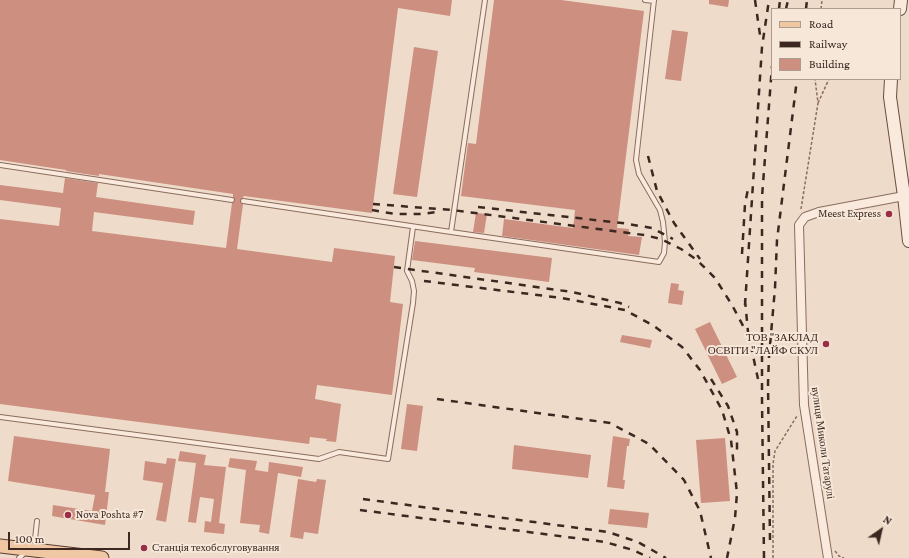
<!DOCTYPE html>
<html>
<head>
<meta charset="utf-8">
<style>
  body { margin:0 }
  #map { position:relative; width:909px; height:558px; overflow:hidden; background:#eedbc9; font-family:"Crimson Pro",serif }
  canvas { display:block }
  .legend { position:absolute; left:771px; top:8px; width:130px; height:72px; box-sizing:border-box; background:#f6e7d9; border:1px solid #ac9b8f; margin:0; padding:5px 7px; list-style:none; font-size:12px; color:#3c2821 }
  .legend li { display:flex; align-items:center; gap:8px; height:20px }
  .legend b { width:20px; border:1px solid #ac9b8f }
  .north { position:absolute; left:861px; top:510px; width:40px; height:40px; -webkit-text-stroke:3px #f6e7d9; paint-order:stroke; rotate:34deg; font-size:11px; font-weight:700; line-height:16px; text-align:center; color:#3c2821 }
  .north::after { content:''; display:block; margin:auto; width:14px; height:18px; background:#3c2821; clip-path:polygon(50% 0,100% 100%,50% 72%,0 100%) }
  .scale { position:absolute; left:8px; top:532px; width:122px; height:18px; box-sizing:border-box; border:2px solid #3c2821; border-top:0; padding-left:5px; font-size:12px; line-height:14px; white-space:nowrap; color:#3c2821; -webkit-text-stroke:3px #f6e7d9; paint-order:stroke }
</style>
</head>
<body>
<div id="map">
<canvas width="909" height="558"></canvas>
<ul class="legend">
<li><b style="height:5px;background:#f0c7a3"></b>Road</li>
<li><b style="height:5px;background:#3c2821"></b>Railway</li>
<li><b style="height:11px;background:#cc8f80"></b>Building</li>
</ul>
<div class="north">N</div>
<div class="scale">100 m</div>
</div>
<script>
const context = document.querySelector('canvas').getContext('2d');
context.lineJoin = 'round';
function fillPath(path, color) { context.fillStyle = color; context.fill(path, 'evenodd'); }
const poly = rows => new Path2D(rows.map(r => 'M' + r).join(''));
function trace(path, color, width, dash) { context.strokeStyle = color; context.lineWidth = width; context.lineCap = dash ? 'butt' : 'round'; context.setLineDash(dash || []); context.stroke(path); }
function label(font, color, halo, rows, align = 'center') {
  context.font = font + ' "Crimson Pro",serif'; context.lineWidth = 4; context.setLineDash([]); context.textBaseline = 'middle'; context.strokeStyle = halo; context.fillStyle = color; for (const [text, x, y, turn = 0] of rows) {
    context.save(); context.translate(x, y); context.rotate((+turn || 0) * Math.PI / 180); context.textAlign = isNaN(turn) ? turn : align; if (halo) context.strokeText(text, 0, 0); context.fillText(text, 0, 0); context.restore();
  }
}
fillPath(poly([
  [0,0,452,0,450,16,398,8,372,213,244,196,240,201,243,204,237,249,332,262,334,248,395,256,390,302,403,304,392,395,317,385,315,399,341,404,336,442,326,441,327,439,310,437,309,444,0,404,0,219,59,226,61,208,0,200,0,185,63,193,65,178,98,183,96,197,195,211,193,225,94,212,92,231,226,248,232,203,234,202,235,200,233,197,233,194,99,174,99,176,66,171,66,170,0,160],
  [494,0,561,0,644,11,617,228,629,229,628,236,642,237,639,255,502,236,504,219,573,228,575,210,461,196,468,143,476,144],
  [709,0,729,0,728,7,709,4],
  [672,30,688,32,681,81,665,79],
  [414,47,438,51,417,197,393,194],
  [476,213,487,214,484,233,473,232],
  [415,241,552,258,549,282,474,272,475,268,412,260],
  [671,283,679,284,678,290,684,291,682,305,668,303],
  [710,322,737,377,722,384,695,329],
  [622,335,652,340,650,348,620,342],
  [407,404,423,406,417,451,401,449],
  [14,436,110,449,105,492,109,492,105,525,52,516,53,505,92,511,95,495,8,481],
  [613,436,630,439,629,446,627,446,623,480,625,480,624,489,607,487],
  [725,438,730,501,701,503,696,440],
  [514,445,591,455,588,478,512,469],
  [180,451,206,455,204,465,226,467,219,523,225,524,224,534,204,532,205,521,211,522,214,499,200,497,196,523,188,522,196,463,178,461],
  [167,458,176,459,166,522,156,520,163,483,143,480,145,461,166,464],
  [230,458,257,461,255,470,268,472,269,462,303,467,301,477,278,473,269,534,259,532,260,525,240,523,246,470,228,467],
  [298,479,316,482,317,479,326,480,318,534,304,532,303,539,290,537],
  [610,509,649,513,647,528,608,524]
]), '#cc8f80');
const lane = poly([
  [645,0,654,1],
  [0,165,232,200],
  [243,201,451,232,659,262,664,253,665,242,663,222,660,210,639,174,636,160,654,0],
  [451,232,485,0],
  [0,417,319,459,339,452,388,459,413,303,414,291,412,281,407,271,413,227],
  [34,548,37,521],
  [19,558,26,552]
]);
const street = poly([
  [828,558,804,405,799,225,805,217,819,212,904,196]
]);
const secondary = poly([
  [900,9,901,0],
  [891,79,890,97,904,196,909,241]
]);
const primary = poly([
  [0,546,102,558]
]);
trace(lane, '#8b6c5e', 6);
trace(street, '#8b6c5e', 10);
trace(secondary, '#6d4d41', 14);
trace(primary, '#593b31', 15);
trace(poly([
  [821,9,822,0],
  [818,103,829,79],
  [801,209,818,103,815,79],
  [835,551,839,556,844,558],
  [773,558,773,464,775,451,797,416]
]), '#8b6c5e', 1.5, [3, 2]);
trace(lane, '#f9eadd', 4);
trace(street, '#f9eadd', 8);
trace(secondary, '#f9eadd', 12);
trace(primary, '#f0c7a3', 13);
trace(poly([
  [755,0,760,35],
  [779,9,780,0],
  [786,9,788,0],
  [806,9,807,0],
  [648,156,657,191,674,223,700,259],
  [373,204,452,210,644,235,661,239,681,249,697,260,715,278,732,305,749,337,758,379],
  [478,207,622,223,652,228,673,239],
  [372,210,395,214,422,214,436,212],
  [742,254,745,204,748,189],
  [394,267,572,292,620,303,629,307],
  [424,281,562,298,625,310,654,326,682,347,700,370,722,410,731,440,737,493,735,518,727,558],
  [745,300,748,332],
  [745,305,762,47,769,0],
  [711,379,728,406,737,432,737,451],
  [437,399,610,423,649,444,684,480,700,511,711,558],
  [363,499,608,532,638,542,666,558],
  [360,510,605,542,633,550,650,558],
  [770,540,768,383,769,357,775,288,777,240,797,79],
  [764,558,762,400,762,197,772,66]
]), '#3c2821', 2.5, [7, 7]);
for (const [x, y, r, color] of [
  [889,214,4,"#992e46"],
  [826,344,4,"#992e46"],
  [68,515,4,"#992e46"],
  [144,548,4,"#992e46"]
]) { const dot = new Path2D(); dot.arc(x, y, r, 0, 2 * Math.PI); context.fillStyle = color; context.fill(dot); trace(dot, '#f6e7d9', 1.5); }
label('11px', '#3c2821', '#f6e7d9', [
  ["Meest Express",881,214],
  ["ТОВ \"ЗАКЛАД",818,338],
  ["ОСВІТИ \"ЛАЙФ СКУЛ",818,351],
  ["Nova Poshta #7",76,515,"left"],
  ["Станція техобслуговування",152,548,"left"]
], 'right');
label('11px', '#3c2821', '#f6e7d9', [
  ["вулиця Миколи Татарулі",823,443,82]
]);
</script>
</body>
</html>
